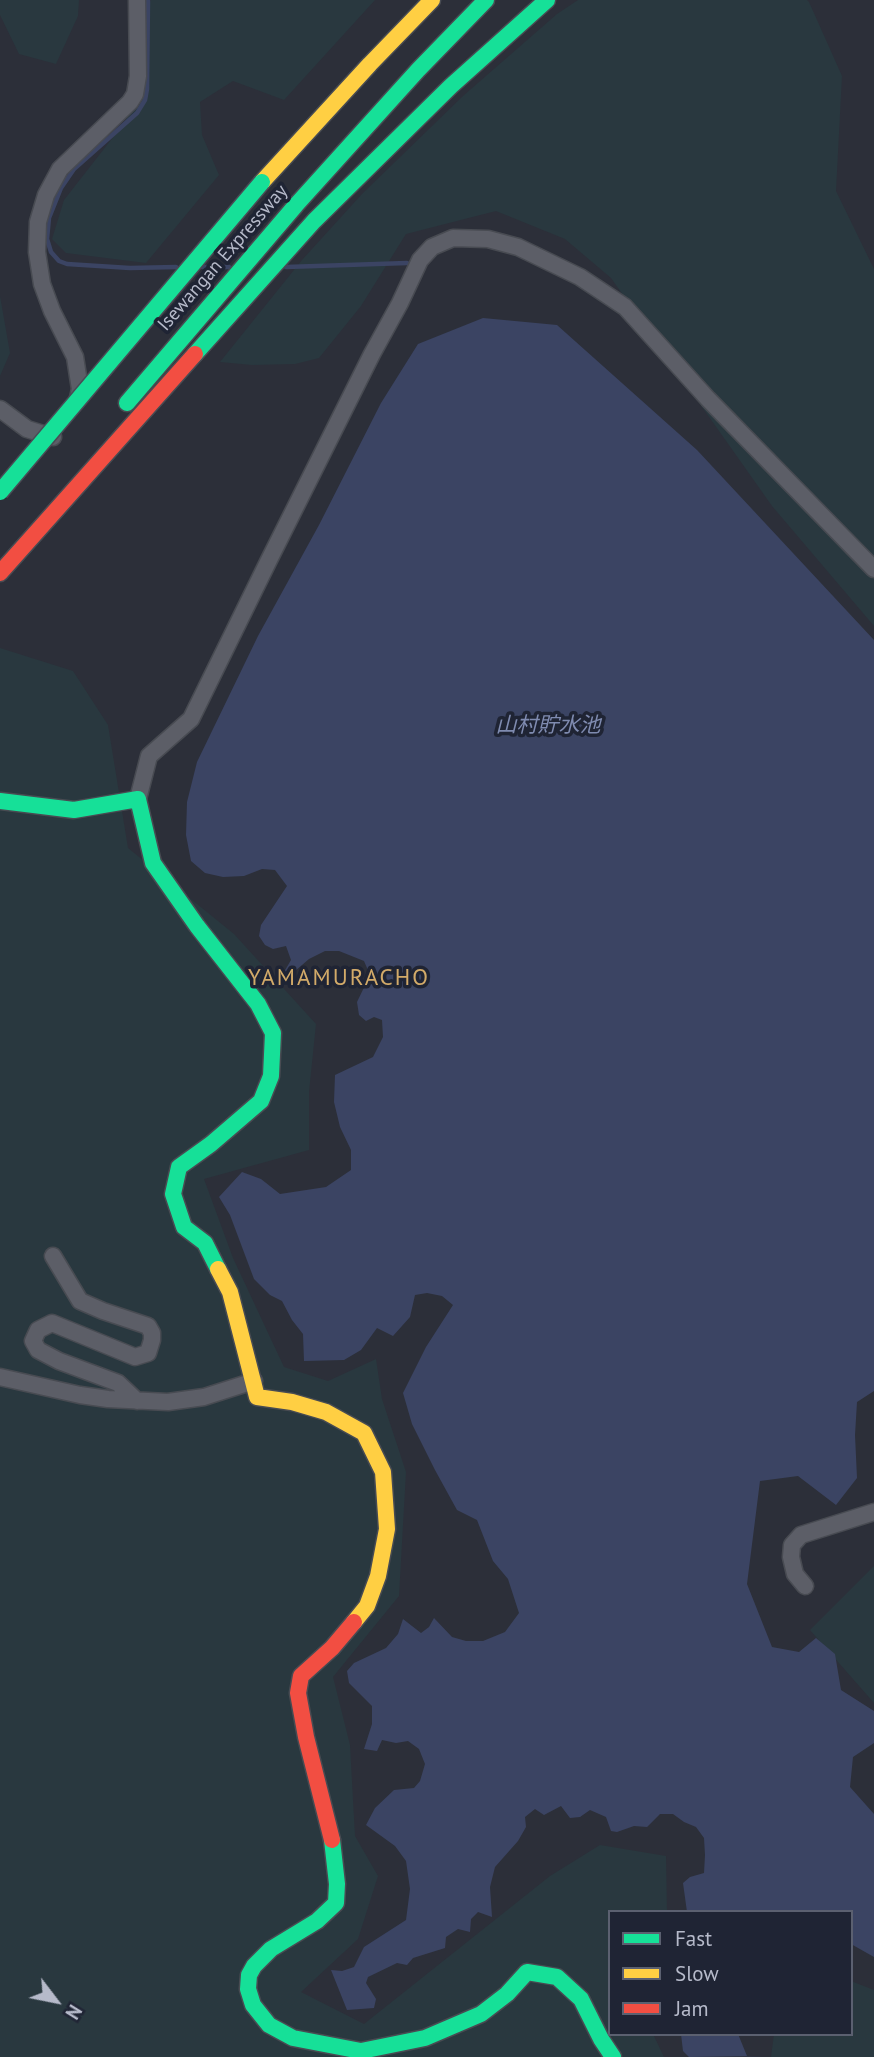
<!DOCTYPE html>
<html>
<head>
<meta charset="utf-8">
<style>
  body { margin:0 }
  #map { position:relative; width:874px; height:2057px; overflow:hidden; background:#2c2f39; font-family:"PT Sans",sans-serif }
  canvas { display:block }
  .legend { position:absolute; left:608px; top:1910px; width:245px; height:126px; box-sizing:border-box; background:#1f2434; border:2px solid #5b6070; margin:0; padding:9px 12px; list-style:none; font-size:21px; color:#b6baca }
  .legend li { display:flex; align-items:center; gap:14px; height:35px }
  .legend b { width:35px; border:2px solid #5b6070 }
  .north { position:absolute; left:21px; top:1966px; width:70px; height:70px; -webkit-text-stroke:5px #1f2434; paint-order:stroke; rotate:122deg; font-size:19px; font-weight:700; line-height:28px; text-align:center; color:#b6baca }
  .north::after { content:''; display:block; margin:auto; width:24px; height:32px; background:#b6baca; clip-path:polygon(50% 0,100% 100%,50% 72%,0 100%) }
</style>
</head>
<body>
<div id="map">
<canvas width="874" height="2057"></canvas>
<ul class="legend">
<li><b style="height:9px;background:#16e098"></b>Fast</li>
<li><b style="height:9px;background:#ffcf43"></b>Slow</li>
<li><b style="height:9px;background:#f24e42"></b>Jam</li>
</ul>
<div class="north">N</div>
</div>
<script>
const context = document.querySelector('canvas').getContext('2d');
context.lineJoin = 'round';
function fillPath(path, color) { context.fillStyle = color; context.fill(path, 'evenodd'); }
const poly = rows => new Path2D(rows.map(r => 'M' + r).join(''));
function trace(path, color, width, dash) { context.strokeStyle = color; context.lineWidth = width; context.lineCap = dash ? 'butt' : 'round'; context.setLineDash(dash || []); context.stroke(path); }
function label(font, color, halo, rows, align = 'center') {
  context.font = font + ' "PT Sans","Noto Sans JP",sans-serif'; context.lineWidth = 7; context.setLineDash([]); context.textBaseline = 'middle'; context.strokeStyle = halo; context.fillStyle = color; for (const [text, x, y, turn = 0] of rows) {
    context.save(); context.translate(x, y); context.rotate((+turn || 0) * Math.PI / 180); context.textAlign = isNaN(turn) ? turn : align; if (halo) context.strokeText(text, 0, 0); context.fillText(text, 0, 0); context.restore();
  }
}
fillPath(poly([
  [0,0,79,0,78,16,56,64,19,54,0,15],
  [151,0,375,0,284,100,233,81,200,102,202,135,219,175,146,263,66,253,52,239,64,200,125,122,148,56,147,7],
  [578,0,807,0,809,2,842,76,836,191,874,269,874,626,772,506,611,278,565,239,496,211,406,234,361,306,319,358,295,364,252,365,220,362,302,260,362,194,463,96,557,14],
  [0,296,10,353,0,376],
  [0,648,73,671,108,725,128,848,234,934,316,1024,309,1092,309,1150,204,1179,233,1258,284,1367,328,1381,376,1359,382,1399,406,1472,399,1596,333,1677,350,1745,355,1836,378,1876,358,1939,301,1992,364,2024,550,1876,600,1845,666,1856,667,1912,610,1912,610,2034,653,2034,664,2057,0,2057],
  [874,1566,874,1703,810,1630],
  [851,1981,874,1990,874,2057,771,2057,774,2034,851,2034]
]), '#29383f');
fillPath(poly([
  [483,318,557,325,697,450,874,640,874,1391,857,1402,855,1435,857,1478,836,1505,798,1476,760,1481,747,1584,772,1647,799,1652,816,1638,835,1654,841,1690,874,1711,874,1743,853,1757,850,1787,874,1814,874,1957,851,1944,851,1912,687,1912,683,1883,690,1877,704,1873,705,1855,704,1838,696,1827,684,1822,673,1814,660,1814,647,1827,634,1826,617,1832,611,1831,606,1817,590,1810,580,1817,570,1818,561,1806,544,1815,535,1809,525,1817,526,1827,518,1841,495,1867,490,1887,492,1917,478,1912,471,1919,470,1932,458,1929,446,1937,445,1948,413,1958,407,1965,397,1963,368,1977,366,1983,376,1999,374,2008,347,2010,331,1970,342,1971,354,1967,364,1947,406,1920,410,1889,406,1861,395,1846,366,1825,375,1808,394,1790,414,1788,420,1781,425,1764,419,1749,408,1741,396,1743,382,1740,377,1751,364,1749,372,1724,372,1706,349,1683,347,1671,354,1663,386,1648,398,1634,403,1619,421,1633,429,1627,434,1618,452,1637,466,1641,483,1641,505,1632,519,1613,508,1579,493,1561,477,1520,457,1510,435,1470,412,1424,403,1393,426,1347,453,1305,442,1296,427,1293,415,1295,410,1317,393,1336,377,1328,361,1350,344,1360,304,1361,303,1334,292,1320,282,1301,270,1295,254,1279,230,1215,219,1197,242,1172,261,1179,280,1194,326,1187,351,1170,351,1150,340,1127,334,1102,335,1075,373,1057,383,1037,382,1020,374,1017,366,1021,359,1015,357,1002,370,975,364,961,339,951,325,951,309,959,288,977,284,972,291,960,286,946,273,949,265,945,259,936,261,925,287,886,275,870,262,869,244,876,223,877,205,873,191,861,186,835,187,802,197,762,258,636,319,525,381,403,418,344],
  [681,2034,738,2034,747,2056,765,2056,689,2057,683,2051]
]), '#3b4463');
trace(poly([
  [148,0,147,89,145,100,137,113,74,169,61,188,49,218,47,239,51,252,59,261,67,264,130,268,176,267],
  [202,267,229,267],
  [286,267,407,263]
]), '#3b4463', 4.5);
const street = poly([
  [78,398,80,389,75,357,52,311,42,284,37,252,38,222,46,195,60,169,130,102,135,94,138,76,137,0],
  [0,409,27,429,53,437],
  [138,799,149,756,191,719,269,560,372,354,400,303,420,260,432,247,453,238,488,239,518,247,580,277,625,307,708,399,874,569],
  [53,1256,80,1301,103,1311,148,1326,152,1333,152,1340,148,1353,135,1357,52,1323,38,1330,33,1341,38,1350,59,1361,118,1383,137,1401],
  [0,1377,80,1395,108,1399,168,1402,204,1397,254,1381],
  [805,1586,795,1574,791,1557,792,1545,801,1535,874,1512]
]);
const fast = poly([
  [195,354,314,221,451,86,547,0],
  [127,403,296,205,418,70,486,0],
  [0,801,74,810,138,799,153,863,197,926,258,1004,273,1033,271,1076,261,1101,211,1144,179,1167,173,1194,184,1227,205,1243,218,1269],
  [332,1840,337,1884,336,1903,317,1921,271,1949,254,1966,249,1975,248,1989,253,2005,269,2025,293,2038,361,2051,425,2038,481,2014,507,1994,527,1972,557,1977,581,1999,601,2039,613,2057]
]);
const slow = poly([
  [262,182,370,64,432,0],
  [218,1269,230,1292,257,1397,292,1402,326,1412,364,1433,383,1472,387,1529,378,1576,367,1606,354,1622]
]);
const jam = poly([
  [0,573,195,354],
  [332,1840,306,1737,298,1693,301,1676,332,1648,354,1622]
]);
trace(street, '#484b52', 19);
trace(fast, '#484b52', 19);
trace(slow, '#484b52', 19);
trace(jam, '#484b52', 19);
trace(street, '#5c5e67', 16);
trace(fast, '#16e098', 16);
trace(slow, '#ffcf43', 16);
trace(jam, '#f24e42', 16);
const fastBridge = poly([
  [0,492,262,182]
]);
trace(fastBridge, '#494b55', 19, []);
trace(fastBridge, '#16e098', 16);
label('19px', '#b6baca', '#1f2434', [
  ["Isewangan Expressway",223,258,-49]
]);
label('italic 21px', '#7f8bb0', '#1f2434', [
  ["山村貯水池",548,726]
]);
context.letterSpacing = '2px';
label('23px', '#d2aa69', '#1f2434', [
  ["YAMAMURACHO",339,978]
]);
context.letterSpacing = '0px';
</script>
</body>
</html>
